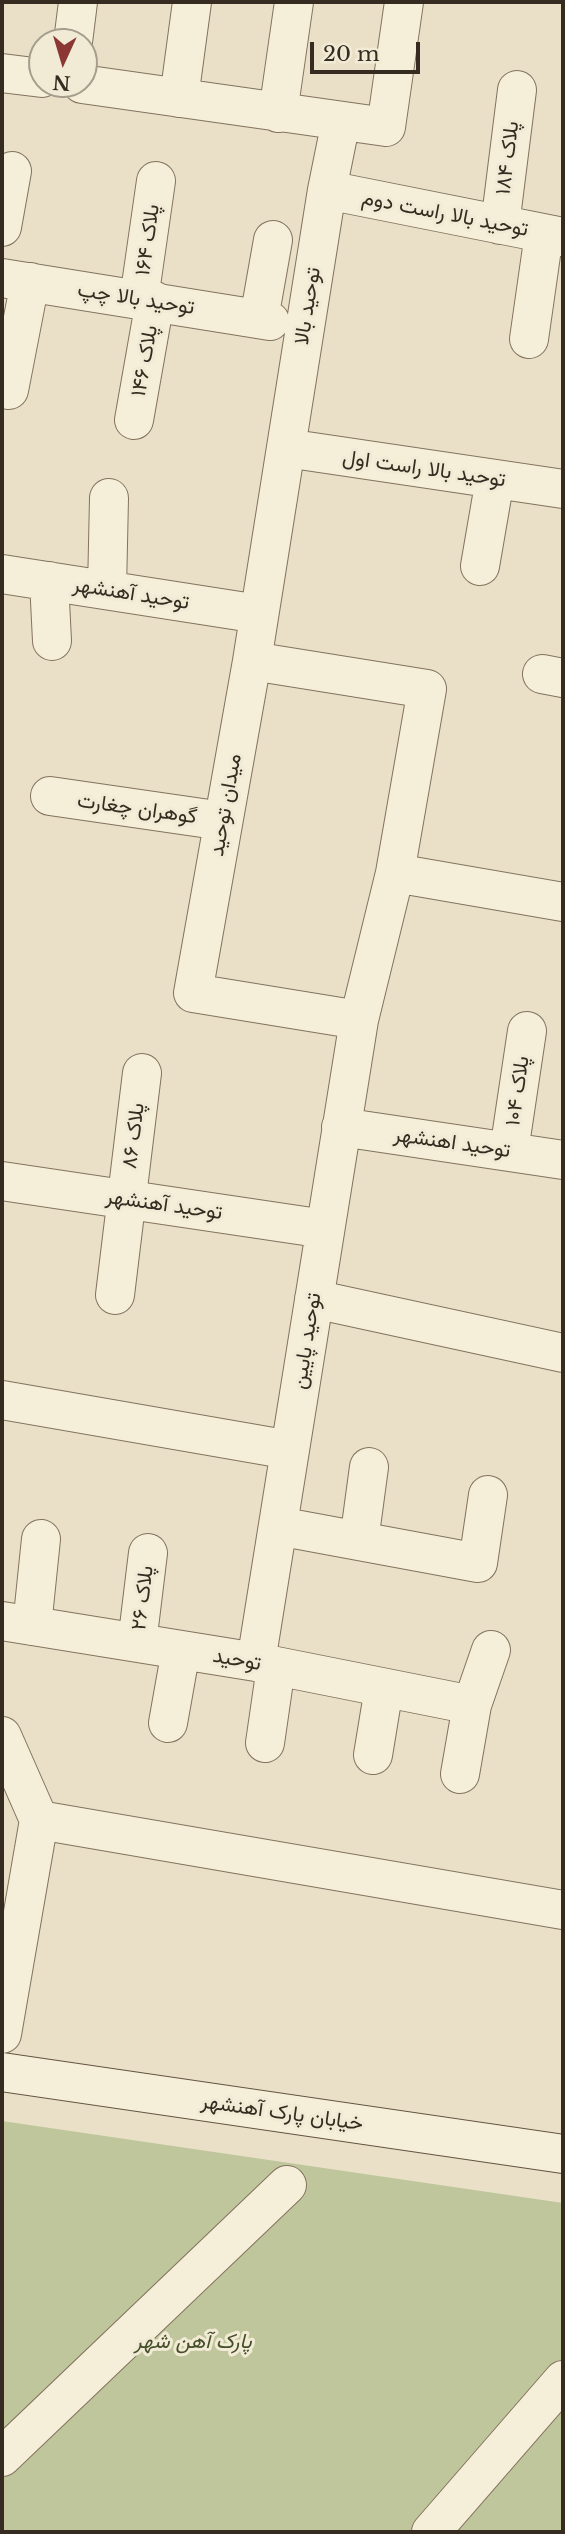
<!DOCTYPE html>
<html>
<head>
<meta charset="utf-8">
<style>
  body { margin:0 }
  #map { position:relative; width:565px; height:2534px; overflow:hidden; background:#e9e0c7; font-family:"Libre Baskerville",serif }
  canvas { display:block }
  .frame { position:absolute; inset:0; border:4px solid #352b20; pointer-events:none }
  .north { position:absolute; left:28px; top:28px; width:70px; height:70px; box-sizing:border-box; background:#f1ead5; border:2px solid #a69e8d; border-radius:50%; rotate:184deg; font-size:19px; font-weight:700; line-height:28px; text-align:center; color:#352b20 }
  .north::after { content:''; display:block; margin:auto; width:24px; height:32px; background:#8b3835; clip-path:polygon(50% 0,100% 100%,50% 72%,0 100%) }
  .scale { position:absolute; left:310px; top:42px; width:110px; height:32px; box-sizing:border-box; border:4px solid #352b20; border-top:0; padding-left:9px; font-size:21px; line-height:24px; white-space:nowrap; color:#352b20; -webkit-text-stroke:5px #f1ead5; paint-order:stroke }
</style>
</head>
<body>
<div id="map">
<canvas width="565" height="2534"></canvas>
<div class="frame"></div>
<div class="north">N</div>
<div class="scale">20 m</div>
</div>
<script>
const context = document.querySelector('canvas').getContext('2d');
context.lineJoin = 'round';
function fillPath(path, color) { context.fillStyle = color; context.fill(path, 'evenodd'); }
const poly = rows => new Path2D(rows.map(r => 'M' + r).join(''));
function trace(path, color, width, dash) { context.strokeStyle = color; context.lineWidth = width; context.lineCap = dash ? 'butt' : 'round'; context.setLineDash(dash || []); context.stroke(path); }
function label(font, color, halo, rows, align = 'center') {
  context.font = font + ' "Libre Baskerville",Vazirmatn,serif'; context.lineWidth = 6; context.setLineDash([]); context.textBaseline = 'middle'; context.strokeStyle = halo; context.fillStyle = color; for (const [text, x, y, turn = 0] of rows) {
    context.save(); context.translate(x, y); context.rotate((+turn || 0) * Math.PI / 180); context.textAlign = isNaN(turn) ? turn : align; if (halo) context.strokeText(text, 0, 0); context.fillText(text, 0, 0); context.restore();
  }
}
fillPath(poly([
  [2,2121,563,2203,563,2532,2,2532]
]), '#bfc69c');
const street = poly([
  [73,42,78,2],
  [2,73,42,78],
  [82,84,386,127,404,2],
  [179,98,192,2],
  [278,113,294,2],
  [327,190,563,237],
  [500,225,517,90],
  [2,227,12,171],
  [2,278,270,321],
  [139,299,156,181],
  [259,319,273,240],
  [529,339,544,234],
  [9,390,30,282],
  [134,420,155,301],
  [286,448,563,489],
  [480,566,495,479],
  [2,574,259,614],
  [49,581,52,641],
  [107,590,109,498],
  [252,661,427,689,395,873,359,1020,193,993,252,661],
  [252,661,327,190,341,121],
  [542,674,563,678],
  [50,796,223,821],
  [395,873,563,902],
  [341,1127,563,1160],
  [509,1151,527,1031],
  [2,1181,325,1229],
  [115,1295,142,1073],
  [314,1299,563,1353],
  [2,1400,290,1450],
  [278,1526,478,1563,488,1495],
  [359,1541,369,1467],
  [2,1621,256,1662,472,1705],
  [32,1626,41,1539],
  [137,1643,148,1553],
  [256,1662,359,1020],
  [168,1723,181,1650],
  [2,1736,39,1820],
  [265,1743,276,1667],
  [373,1755,384,1688],
  [460,1774,472,1705,491,1650],
  [2,2034,39,1820,563,1910],
  [2,2457,287,2185],
  [431,2532,563,2380]
]);
const secondary = poly([
  [2,2072,563,2154]
]);
trace(street, '#83735e', 40);
trace(secondary, '#645441', 40);
trace(street, '#f5eed9', 38);
trace(secondary, '#f5eed9', 38);
label('21px', '#352b20', '#f1ead5', [
  ["پلاک ۱۸۴",508,158,-83],
  ["توحید بالا راست دوم",445,214,11],
  ["پلاک ۱۶۴",148,240,-82],
  ["توحید بالا چپ",136,299,9],
  ["توحید بالا",308,306,-81],
  ["پلاک ۱۴۶",145,361,-80],
  ["توحید بالا راست اول",424,469,8],
  ["توحید آهنشهر",131,594,9],
  ["میدان توحید",226,805,-80],
  ["گوهران چغارت",137,809,8],
  ["پلاک ۱۰۴",518,1091,-82],
  ["پلاک ۸۶",134,1136,-83],
  ["توحید اهنشهر",452,1143,8],
  ["توحید آهنشهر",164,1205,8],
  ["توحید پایین",307,1341,-81],
  ["پلاک ۲۶",143,1598,-83],
  ["توحید",237,1660,10],
  ["خیابان پارک آهنشهر",282,2113,8]
]);
label('italic 21px', '#444f29', '#f1ead5', [
  ["پارک آهن شهر",193,2342]
]);
</script>
</body>
</html>
